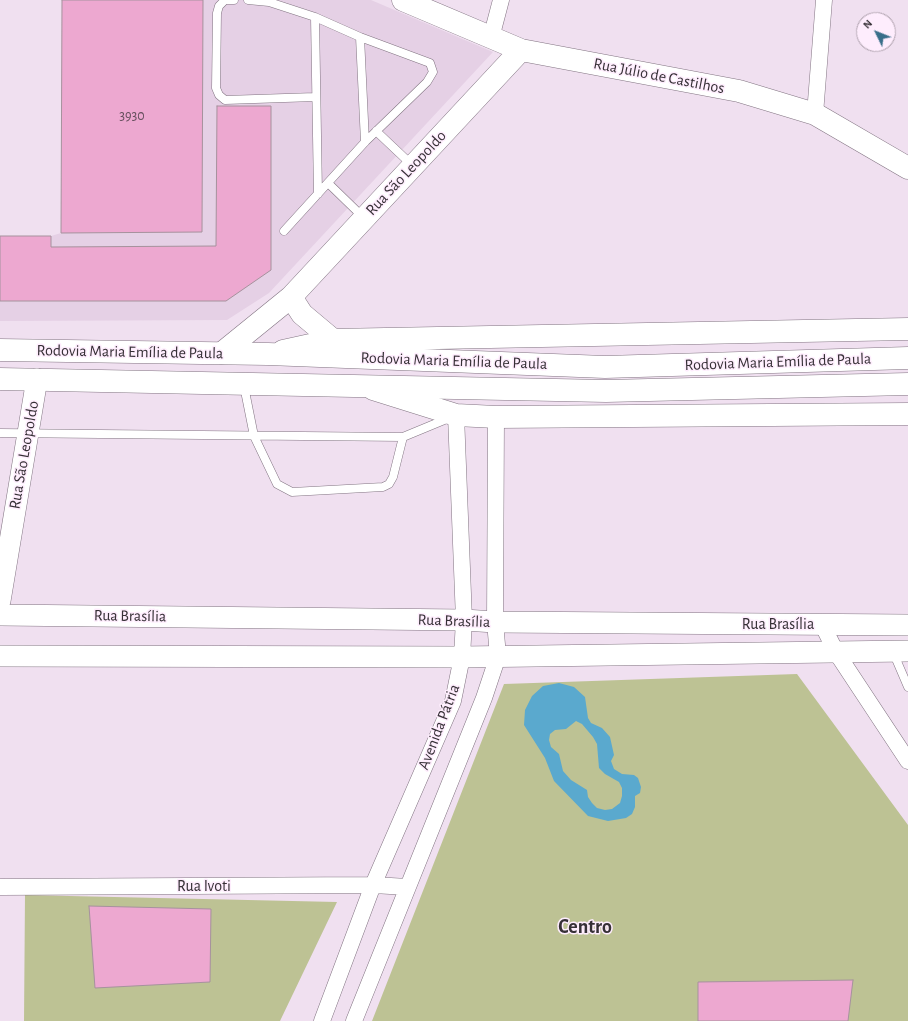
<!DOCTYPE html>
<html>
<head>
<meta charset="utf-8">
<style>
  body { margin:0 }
  #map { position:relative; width:908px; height:1021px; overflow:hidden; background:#f0e0f0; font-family:"Alegreya Sans",sans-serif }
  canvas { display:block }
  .north { position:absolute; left:856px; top:12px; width:40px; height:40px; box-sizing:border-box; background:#feedfd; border:1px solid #aea1ad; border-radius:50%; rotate:313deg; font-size:11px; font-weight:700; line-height:16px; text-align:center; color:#363036 }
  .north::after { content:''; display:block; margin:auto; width:14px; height:18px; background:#396e8a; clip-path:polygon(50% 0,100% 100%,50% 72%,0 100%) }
</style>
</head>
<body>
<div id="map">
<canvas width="908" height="1021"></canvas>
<div class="north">N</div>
</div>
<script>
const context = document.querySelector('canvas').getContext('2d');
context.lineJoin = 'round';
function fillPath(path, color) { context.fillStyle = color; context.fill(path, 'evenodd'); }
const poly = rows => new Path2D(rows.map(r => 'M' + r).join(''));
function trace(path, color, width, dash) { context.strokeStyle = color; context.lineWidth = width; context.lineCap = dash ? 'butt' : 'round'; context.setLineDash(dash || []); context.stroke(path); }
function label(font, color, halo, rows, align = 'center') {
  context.font = font + ' "Alegreya Sans",sans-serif'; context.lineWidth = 3; context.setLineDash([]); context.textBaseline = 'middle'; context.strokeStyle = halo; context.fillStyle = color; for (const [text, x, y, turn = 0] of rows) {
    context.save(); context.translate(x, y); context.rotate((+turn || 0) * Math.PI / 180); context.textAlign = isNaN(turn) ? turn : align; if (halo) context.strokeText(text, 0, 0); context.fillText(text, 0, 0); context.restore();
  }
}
fillPath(poly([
  [62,0,371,0,493,52,269,293,227,320,0,321,0,236,51,236,61,233]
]), '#e5d0e5');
fillPath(poly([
  [797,674,908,825,908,1021,372,1021,504,684],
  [25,895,337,902,280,1021,24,1021]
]), '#bdc294');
fillPath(poly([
  [559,683,574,687,585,697,588,718,591,723,602,728,610,737,614,755,611,761,614,769,622,774,634,775,638,778,641,787,640,793,635,796,635,807,632,814,626,818,608,821,588,816,554,781,545,758,524,725,525,710,532,696,543,686],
  [576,721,582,724,593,737,597,744,599,768,605,774,619,782,622,788,622,796,620,803,612,809,605,810,597,808,592,803,588,797,587,790,571,780,563,771,559,754,551,747,549,740,550,734,555,730,566,729]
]), '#5aa9ce');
const building = poly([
  [62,0,203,0,202,232,61,233,62,0],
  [217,106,271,106,271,270,226,301,0,301,0,236,51,236,51,247,216,246,217,106],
  [89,906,211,909,210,982,95,988,89,906],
  [853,980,848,1021,698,1021,698,982,853,980]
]);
fillPath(building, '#eda8d0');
trace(building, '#a6929d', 1);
const service = poly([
  [234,0,225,0,219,6,217,13,216,88,219,95,225,100,315,97],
  [248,0,269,2,315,17,360,37,430,63,433,72,427,82,365,142,284,231],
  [315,17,318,194],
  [360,37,365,142],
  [376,131,412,165],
  [328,183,363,217],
  [244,386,254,436,277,484,292,492,383,487,389,484,393,477,403,437],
  [0,433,403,437,449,418],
  [893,652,908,687]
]);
const minor = poly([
  [491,38,501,0],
  [815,114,824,0],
  [822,624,836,652,908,761],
  [0,887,373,885,408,887],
  [322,1021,373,885,453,701,462,657,464,620,456,415],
  [354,1021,484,698,498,656,495,622,496,417]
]);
const tertiary = poly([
  [0,601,37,379],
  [0,615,464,620,495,622,908,625],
  [0,656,462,657,908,651]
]);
const secondary = poly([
  [403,0,521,50,739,91,815,114,908,168],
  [291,297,302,314,333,340],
  [283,351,333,340,908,329],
  [222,353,291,297,521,50],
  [373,389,456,415,496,417,908,414]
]);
const trunk = poly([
  [0,350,268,354,605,367,908,358],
  [0,379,606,391,908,384]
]);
trace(service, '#827482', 9);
trace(minor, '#827482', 17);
trace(tertiary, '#827482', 22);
trace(secondary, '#827482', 23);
trace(trunk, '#827482', 23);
trace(service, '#fff', 8);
trace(minor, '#fff', 16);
trace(tertiary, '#fff', 21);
trace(secondary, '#fff', 22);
trace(trunk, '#fff', 22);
label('14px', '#644e5c', null, [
  ["3930",132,116]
]);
label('16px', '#363036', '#feedfd', [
  ["Rua Júlio de Castilhos",659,76,11],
  ["Rua São Leopoldo",406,173,-47],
  ["Rodovia Maria Emília de Paula",130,352,1],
  ["Rodovia Maria Emília de Paula",454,361,2],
  ["Rodovia Maria Emília de Paula",778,362,-2],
  ["Rua São Leopoldo",24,455,-80],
  ["Rua Brasília",130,616,1],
  ["Rua Brasília",454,621,2],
  ["Rua Brasília",778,624],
  ["Avenida Pátria",439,727,-69],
  ["Rua Ivoti",204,886]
]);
label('bold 20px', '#363036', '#feedfd', [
  ["Centro",585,927]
]);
</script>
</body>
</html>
